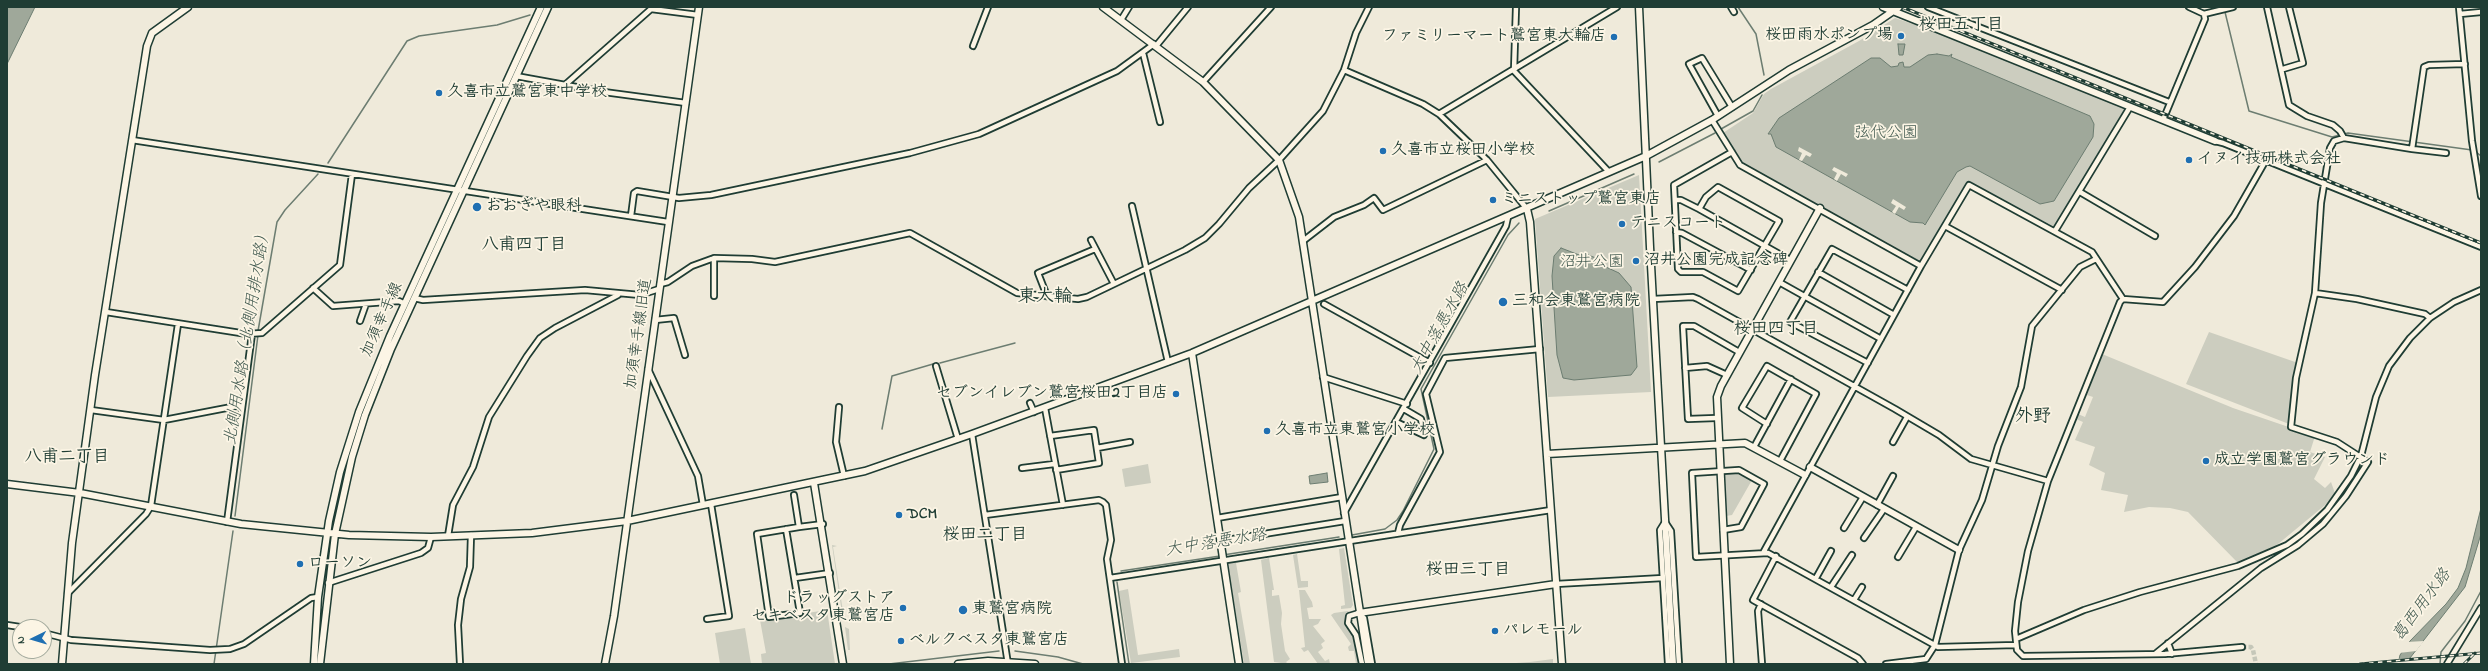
<!DOCTYPE html>
<html>
<head>
<meta charset="utf-8">
<style>
  body { margin:0 }
  #map { position:relative; width:2488px; height:671px; overflow:hidden; background:#efeada; font-family:"Indie Flower",sans-serif }
  canvas { display:block }
  .frame { position:absolute; inset:0; border:8px solid #1f3d34; pointer-events:none }
  .north { position:absolute; left:12px; top:619px; width:40px; height:40px; box-sizing:border-box; background:#fcf5e5; border:1px solid #a4ab9e; border-radius:50%; rotate:265deg; font-size:11px; font-weight:700; line-height:16px; text-align:center; color:#1f3d34 }
  .north::after { content:''; display:block; margin:auto; width:14px; height:18px; background:#1f6fb2; clip-path:polygon(50% 0,100% 100%,50% 72%,0 100%) }
</style>
</head>
<body>
<div id="map">
<canvas width="2488" height="671"></canvas>
<div class="frame"></div>
<div class="north">N</div>
</div>
<script>
const context = document.querySelector('canvas').getContext('2d');
context.lineJoin = 'round';
function fillPath(path, color) { context.fillStyle = color; context.fill(path, 'evenodd'); }
const poly = rows => new Path2D(rows.map(r => 'M' + r).join(''));
function trace(path, color, width, dash) { context.strokeStyle = color; context.lineWidth = width; context.lineCap = dash ? 'butt' : 'round'; context.setLineDash(dash || []); context.stroke(path); }
function label(font, color, halo, rows, align = 'center') {
  context.font = font + ' "Indie Flower","Klee One",sans-serif'; context.lineWidth = 3.5; context.setLineDash([]); context.textBaseline = 'middle'; context.strokeStyle = halo; context.fillStyle = color; for (const [text, x, y, turn = 0] of rows) {
    context.save(); context.translate(x, y); context.rotate((+turn || 0) * Math.PI / 180); context.textAlign = isNaN(turn) ? turn : align; if (halo) context.strokeText(text, 0, 0); context.fillText(text, 0, 0); context.restore();
  }
}
fillPath(poly([
  [1895,18,1937,32,2124,108,2124,112,2055,227,1968,182,1921,262,1742,163,1723,133,1753,113,1764,94,1771,89,1859,41],
  [1639,175,1651,392,1548,397,1535,219],
  [2209,332,2298,363,2289,424,2186,384],
  [2102,354,2233,408,2315,436,2310,452,2325,457,2314,479,2325,488,2331,482,2336,496,2272,549,2241,563,2237,562,2188,512,2170,508,2149,507,2124,512,2128,495,2101,490,2105,473,2089,465,2095,447,2075,440,2083,422,2076,419,2078,414,2085,417,2093,397,2087,395],
  [1148,464,1151,483,1125,487,1122,469],
  [1740,473,1752,480,1732,515,1726,516,1724,477,1725,474],
  [832,545,837,546,833,547,844,618,848,618,847,619,843,620],
  [1344,548,1353,605,1351,608,1341,609,1341,606,1345,605,1339,549],
  [1297,554,1301,581,1308,581,1308,587,1298,588,1293,555],
  [1269,558,1274,590,1272,590,1272,596,1279,595,1282,613,1281,624,1285,651,1290,659,1286,662,1288,664,1274,662,1261,560],
  [1239,560,1241,562,1236,563,1241,592,1238,593,1250,664,1244,664,1228,565,1230,561],
  [1128,589,1138,655,1179,649,1180,657,1131,663,1119,591],
  [1299,590,1305,590,1312,602,1313,607,1307,608,1309,619,1321,619,1318,624,1313,626,1325,641,1321,644,1323,648,1318,652,1325,661,1329,659,1330,664,1318,664,1308,650,1304,652,1301,648,1305,647],
  [827,610,835,664,762,664,761,654,766,653,760,620],
  [1348,611,1351,613,1346,622,1355,637,1361,664,1356,664,1354,651,1349,651,1348,647,1351,644,1331,615,1334,613],
  [845,627,849,629,850,650,848,650],
  [745,628,751,664,720,664,715,633],
  [1553,659,1553,664,1516,663,1530,662]
]), '#cccdbf');
const water = poly([
  [7,7,35,7,7,64,7,7],
  [1898,44,1905,44,1903,55,1899,55,1898,44],
  [1937,54,1949,56,1952,54,1951,57,2090,116,2094,124,2093,137,2054,201,2040,204,1970,166,1966,167,1957,172,1925,225,1923,223,1910,222,1776,147,1771,134,1768,134,1779,118,1871,58,1880,58,1891,67,1898,66,1899,63,1903,62,1904,67,1910,67,1928,55,1937,54],
  [1561,248,1587,258,1588,255,1596,258,1595,262,1619,273,1631,287,1637,367,1631,375,1574,380,1563,378,1557,355,1552,276,1554,256,1561,248],
  [1327,473,1328,482,1310,484,1309,476,1327,473],
  [2481,508,2481,534,2465,587,2410,658,2398,664,2400,655,2410,641,2446,604,2458,588,2466,568,2481,508]
]);
fillPath(water, '#9fa89a');
trace(water, '#6c7d71', 1);
fillPath(poly([
  [1799,147,1812,154,1810,157,1806,155,1802,161,1799,160,1802,153,1798,151],
  [1834,167,1848,174,1846,177,1841,174,1837,181,1834,179,1837,173,1832,170],
  [1893,199,1906,207,1904,210,1899,207,1895,214,1892,212,1896,206,1891,203],
  [2424,641,2416,651,2399,653,2407,642],
  [2411,658,2409,664,2396,664,2397,659]
]), '#efeada');
trace(poly([
  [556,7,557,7],
  [1738,7,1756,34,1764,75],
  [2225,12,2249,111,2332,137,2348,133,2472,150],
  [1721,129,1753,111,1762,95],
  [2475,151,2481,156],
  [1659,162,1715,133],
  [328,163,407,41,419,36,497,25,530,15],
  [1549,211,1634,174],
  [258,331,277,222,285,210,318,174],
  [940,363,1015,343],
  [882,429,892,376,933,364],
  [235,516,258,335],
  [1352,535,1385,529,1397,520,1403,511,1434,449,1421,389,1508,235,1519,223],
  [1223,555,1339,537],
  [1121,571,1220,556],
  [1117,582,1129,664],
  [1015,651,1058,657,1083,664],
  [214,664,233,531],
  [889,664,999,651],
  [2440,664,2441,652,2465,621,2481,591]
]), '#6c7d71', 1.5);
trace(poly([
  [2242,647,2251,647,2253,650,2256,664]
]), '#c5c7b9', 4.5, [4.5, 2]);
const street = poly([
  [1516,7,1514,71,1609,172],
  [1731,7,1734,12],
  [1928,7,2169,102],
  [2189,7,2204,14,2233,7],
  [2267,7,2289,105,2307,116,2333,125,2340,131,2344,138],
  [2459,7,2472,141,2481,196],
  [2460,14,2481,12],
  [1121,20,1129,7],
  [973,46,988,7],
  [1156,46,1188,7],
  [1143,53,1160,122],
  [2283,69,2303,63,2289,7],
  [1344,70,1423,104,1439,114,1487,160,1527,209],
  [516,76,604,92,686,103],
  [1203,82,1271,7],
  [566,84,651,9,698,15],
  [1439,114,1617,7],
  [1718,116,1689,64,1702,58,1732,107],
  [1712,120,1740,165,1921,266],
  [2163,120,2205,19,2204,14],
  [132,140,668,222],
  [2215,141,2223,143,2481,247],
  [2412,149,2446,153],
  [2080,192,2155,236],
  [1675,200,1681,200,1699,209,1790,260],
  [1132,206,1168,362],
  [1699,209,1706,197,1718,187,1779,221,1738,291,1703,272,1681,272,1678,269,1674,185,1732,152],
  [631,216,634,193,637,191,679,198,711,195,910,153,979,134,1117,71,1154,44],
  [1945,226,2062,290],
  [2055,231,2130,107],
  [1676,232,1682,233,1751,270],
  [1091,240,1114,284],
  [1303,241,1334,217,1364,205,1374,198,1383,210,1487,160],
  [1818,272,1894,315],
  [1779,282,1881,339],
  [660,284,668,282,692,266,714,258,752,259,775,262,910,233,1017,293,1078,299,1087,297,1185,250,1205,238,1219,224,1249,188,1279,160,1323,111,1344,70,1356,33,1369,7],
  [313,288,333,306,399,301,405,304],
  [2315,293,2357,299,2425,314,2430,318],
  [714,296,714,258],
  [1047,296,1038,273,1095,249],
  [414,298,423,300,585,290,640,295,659,289],
  [1653,299,1693,297,1698,299,1895,409,1939,435,1971,459,2048,481],
  [1324,304,1430,363],
  [106,312,247,334,262,333,340,265,352,174],
  [655,320,674,318,685,355],
  [360,321,366,304],
  [1868,363,1790,322,1832,249,1908,290],
  [936,366,958,439],
  [1685,368,1707,366,1727,375],
  [648,369,698,476,703,505],
  [1323,377,1407,404],
  [1030,403,1034,412],
  [839,407,836,442,844,476],
  [1045,408,1063,505],
  [91,410,164,420,242,405],
  [1716,418,1688,419,1683,326,1694,326,1739,352],
  [1396,422,1424,435,1421,419,1404,409],
  [1767,424,1742,408,1767,366,1816,394,1780,461],
  [972,434,1008,664],
  [1050,436,1094,430,1099,463,1056,470],
  [1893,442,1907,417],
  [1754,447,1791,379],
  [1097,448,1130,442],
  [1022,468,1054,464],
  [794,495,799,527],
  [1877,505,1893,476],
  [1344,513,1506,226,1508,217],
  [985,515,1099,500,1103,502,1106,505,1111,540,1107,559,1122,664],
  [1217,518,1342,497],
  [227,522,252,334],
  [1844,528,1863,497],
  [786,529,800,613,769,617,757,534,799,527,823,524],
  [1723,530,1741,527,1764,484,1739,470,1692,473,1696,557,1768,553,1938,647,2016,645],
  [1398,533,1400,525,1440,452,1426,394,1445,358,1540,349],
  [448,536,453,505,473,467,489,417,527,356,540,338,555,328,618,295],
  [1864,538,1884,509],
  [1220,541,1345,521],
  [1763,553,1921,266,1969,185,2092,252,2123,299],
  [1776,556,1753,600,1858,658,1863,664],
  [1898,557,1916,527],
  [795,578,830,573],
  [1110,578,1551,510],
  [1816,578,1831,551],
  [328,583,421,553,428,548,431,537],
  [1556,584,1663,578],
  [1831,587,1852,555],
  [68,593,146,514,151,506,178,324],
  [1854,600,1862,587],
  [1761,604,1758,611,1762,664],
  [707,619,729,616,711,504],
  [7,625,20,627],
  [44,633,71,640,210,650,230,649,244,644,311,598,318,597],
  [2016,639,2084,610,2140,592,2238,566,2287,545,2302,534,2327,510,2351,476,2361,456,2376,397,2389,366,2410,338,2430,318,2454,302,2481,290],
  [2168,643,2172,654],
  [2242,647,2165,654,2023,656,2017,650,2015,631,2018,602,2028,551,2048,481,2120,302,2123,299,2163,302,2195,267,2234,216,2266,160],
  [2155,654,2261,568,2298,545,2323,524,2346,496,2368,462,2337,442,2291,427,2296,378,2315,293,2321,203,2330,148,2334,141,2344,138,2412,149,2424,67,2429,65,2465,64],
  [460,664,458,625,461,599,470,567,471,535],
  [1362,664,1356,635,1348,623,1349,616,1359,613,1364,618,1372,664],
  [1668,664,1660,530,1665,522,1671,531,1679,664],
  [1886,664,1926,659,1935,645,1959,550,1982,500,1998,446,2021,387,2032,326,2080,267,2096,259],
  [2447,664,2481,608]
]);
const secondary = poly([
  [1103,7,1203,82,1279,160,1299,217,1368,664],
  [1639,7,1650,247,1673,664],
  [1883,7,2215,141],
  [1527,209,1530,222,1562,664],
  [1192,353,1239,664],
  [1547,454,1745,443,1805,475],
  [1810,467,1959,550],
  [814,483,843,664],
  [7,484,80,493,241,524,349,535,431,537,532,533,627,521,865,471,972,434,1192,353,1646,156,1712,120,1789,70,1873,25,1899,7],
  [1359,613,1556,584],
  [62,664,72,543,95,375,147,46,152,33,188,7],
  [314,664,318,597,329,521,340,472,359,412,390,336,541,7],
  [320,664,335,534,352,457,365,415,391,349,548,7],
  [605,664,614,616,699,7],
  [958,664,988,661,1035,664],
  [1730,664,1717,397,1721,386,1820,208]
]);
trace(street, '#1f3d34', 8);
trace(secondary, '#1f3d34', 9);
trace(street, '#fcf5e5', 4.5);
trace(secondary, '#fcf5e5', 6);
const rail = poly([
  [1902,7,2481,243],
  [2360,664,2481,653],
  [2464,664,2475,653]
]);
trace(rail, '#1f3d34', 3);
trace(rail, '#fcf5e5', 1.5, [4.5]);
for (const [x, y, r, color] of [
  [1901,36,4,"#1f6fb2"],
  [1614,37,4,"#1f6fb2"],
  [439,93,4,"#1f6fb2"],
  [1383,151,4,"#1f6fb2"],
  [2189,160,4,"#1f6fb2"],
  [1493,200,4,"#1f6fb2"],
  [477,207,5,"#1f6fb2"],
  [1622,224,4,"#1f6fb2"],
  [1636,261,4,"#1f6fb2"],
  [1503,302,5,"#1f6fb2"],
  [1176,394,4,"#1f6fb2"],
  [1267,431,4,"#1f6fb2"],
  [2206,461,4,"#1f6fb2"],
  [899,515,4,"#1f6fb2"],
  [300,564,4,"#1f6fb2"],
  [903,608,4,"#1f6fb2"],
  [963,610,5,"#1f6fb2"],
  [1495,631,4,"#1f6fb2"],
  [901,641,4,"#1f6fb2"]
]) { const dot = new Path2D(); dot.arc(x, y, r, 0, 2 * Math.PI); context.fillStyle = color; context.fill(dot); trace(dot, '#fcf5e5', 1.5); }
label('bold 16px', '#1f3d34', '#fcf5e5', [
  ["桜田雨水ポンプ場",1893,36,"right"],
  ["ファミリーマート鷲宮東大輪店",1606,37,"right"],
  ["久喜市立鷲宮東中学校",447,93],
  ["久喜市立桜田小学校",1391,151],
  ["イヌイ技研株式会社",2197,160],
  ["ミニストップ鷲宮東店",1501,200],
  ["おおぎや眼科",486,207],
  ["テニスコート",1630,224],
  ["沼井公園完成記念碑",1644,261],
  ["三和会東鷲宮病院",1512,302],
  ["セブンイレブン鷲宮桜田2丁目店",1168,394,"right"],
  ["久喜市立東鷲宮小学校",1275,431],
  ["成立学園鷲宮グラウンド",2214,461],
  ["DCM",907,515],
  ["ローソン",308,564],
  ["ドラッグストア",895,599,"right"],
  ["セキベスタ東鷲宮店",895,617,"right"],
  ["東鷲宮病院",972,610],
  ["パレモール",1503,631],
  ["ベルクベスタ東鷲宮店",909,641]
], 'left');
label('16px', '#425a50', '#fcf5e5', [
  ["弦代公園",1886,134],
  ["沼井公園",1592,263]
]);
label('16px', '#1f3d34', '#fcf5e5', [
  ["加須幸手線",383,320,-66],
  ["加須幸手線旧道",640,334,-82]
]);
label('bold 17px', '#1f3d34', '#fcf5e5', [
  ["桜田五丁目",1961,26],
  ["八甫四丁目",524,246],
  ["桜田四丁目",1776,330],
  ["八甫二丁目",67,458],
  ["桜田二丁目",985,536],
  ["桜田三丁目",1468,571]
]);
label('italic 17px', '#455d53', '#fcf5e5', [
  ["大中落悪水路",1441,329,-61],
  ["北側用水路（北側用排水路）",249,336,-81],
  ["大中落悪水路",1216,544,-9],
  ["葛西用水路",2423,606,-53]
]);
label('bold 18px', '#1f3d34', '#fcf5e5', [
  ["東大輪",1045,298],
  ["外野",2033,418]
]);
</script>
</body>
</html>
